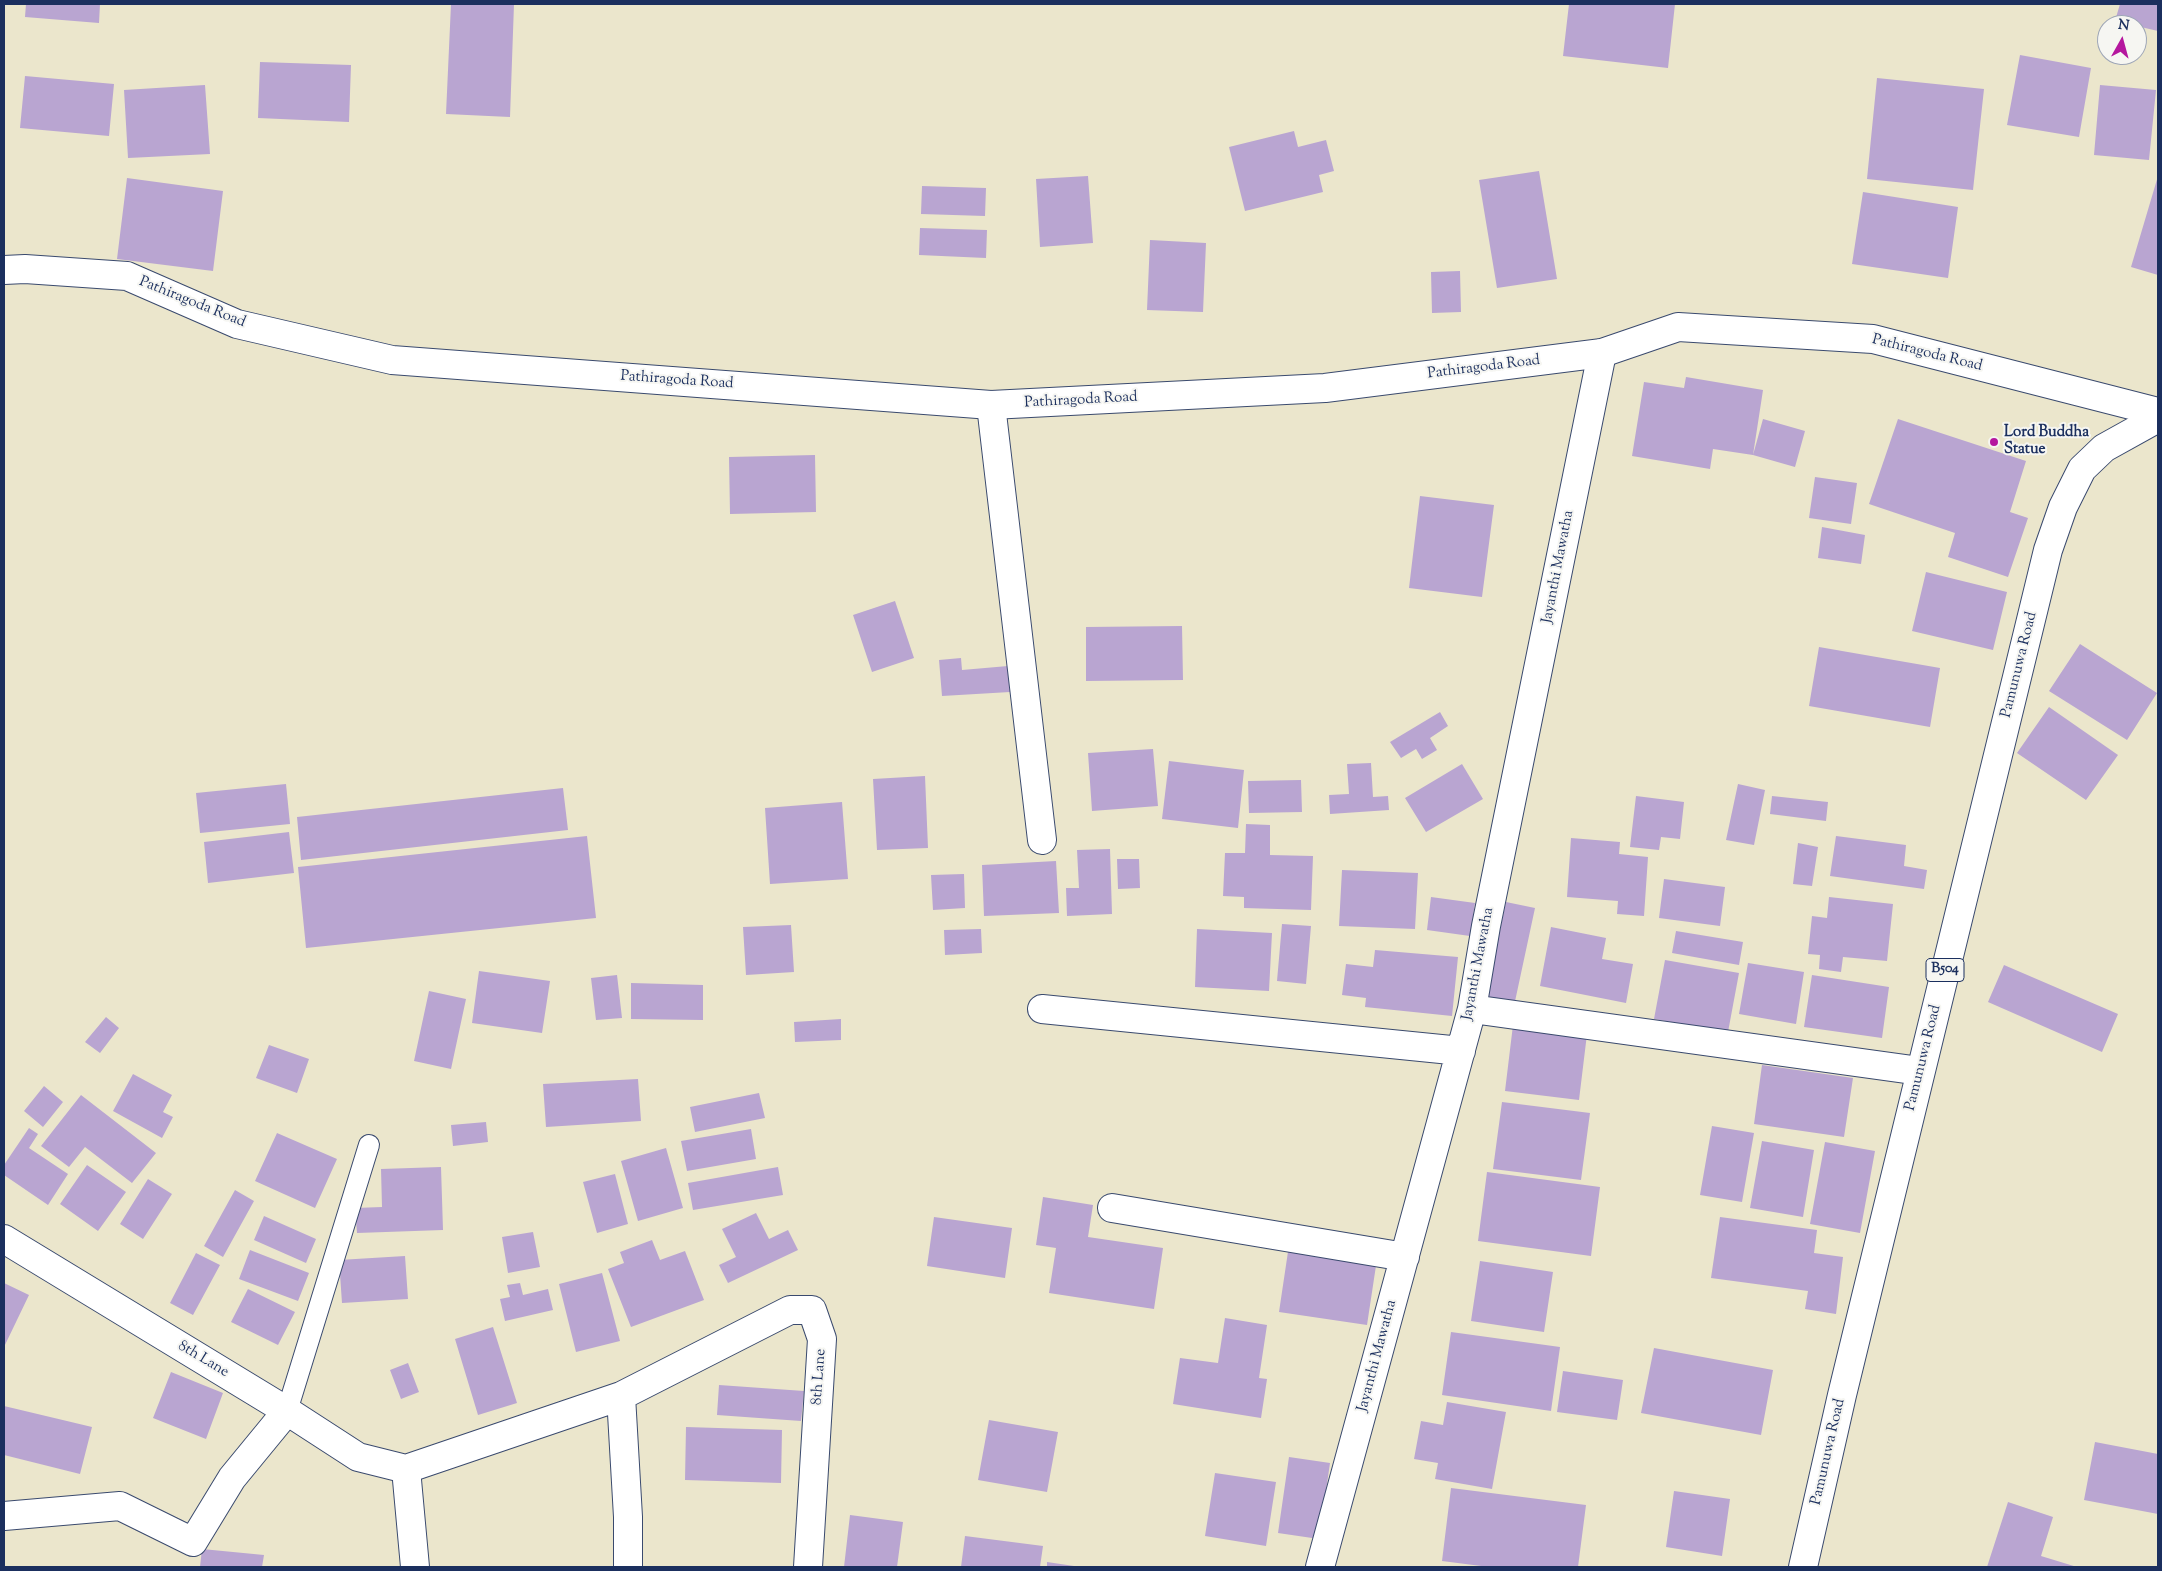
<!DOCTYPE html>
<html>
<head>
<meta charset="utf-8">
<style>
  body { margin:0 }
  #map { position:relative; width:2162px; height:1571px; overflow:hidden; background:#ebe6cc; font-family:"Sorts Mill Goudy",serif }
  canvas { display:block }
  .frame { position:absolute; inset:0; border:5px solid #1b2f5e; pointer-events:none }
  .north { position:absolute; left:2097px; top:15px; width:50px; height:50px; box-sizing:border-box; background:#f6f6f2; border:1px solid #9ea6b7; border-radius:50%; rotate:7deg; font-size:14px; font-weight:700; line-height:20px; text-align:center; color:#1b2f5e }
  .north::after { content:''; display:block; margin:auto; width:18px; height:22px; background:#b5179e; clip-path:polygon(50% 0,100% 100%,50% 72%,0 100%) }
</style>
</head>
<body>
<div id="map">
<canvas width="2162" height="1571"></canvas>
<div class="frame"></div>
<div class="north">N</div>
</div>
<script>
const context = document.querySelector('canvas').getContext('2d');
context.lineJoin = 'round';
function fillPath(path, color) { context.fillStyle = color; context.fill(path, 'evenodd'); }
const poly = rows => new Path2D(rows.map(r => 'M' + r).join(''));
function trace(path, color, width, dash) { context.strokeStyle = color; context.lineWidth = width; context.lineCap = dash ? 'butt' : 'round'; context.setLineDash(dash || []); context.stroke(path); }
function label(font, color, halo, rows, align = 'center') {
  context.font = font + ' "Sorts Mill Goudy",serif'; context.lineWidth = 4; context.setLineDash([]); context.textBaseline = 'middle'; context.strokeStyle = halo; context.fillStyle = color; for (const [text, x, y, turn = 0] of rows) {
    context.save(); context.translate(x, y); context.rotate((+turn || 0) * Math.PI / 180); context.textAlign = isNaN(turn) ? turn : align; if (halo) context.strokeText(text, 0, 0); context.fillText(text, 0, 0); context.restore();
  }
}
fillPath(poly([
  [26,4,100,4,99,23,25,17],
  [451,4,514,4,510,117,446,114],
  [1569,4,1675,4,1668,68,1563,56],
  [2120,4,2158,4,2158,31,2115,21],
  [2020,55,2091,68,2079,137,2007,125],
  [260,62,351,65,349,122,258,118],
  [25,76,114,84,109,136,20,128],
  [1877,78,1984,89,1973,190,1867,179],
  [205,85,210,154,128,158,124,90],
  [2100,85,2156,90,2149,160,2094,155],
  [1294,131,1298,147,1326,140,1334,171,1319,175,1323,192,1245,211,1229,147],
  [1539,171,1557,279,1497,288,1479,180],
  [1088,176,1093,243,1040,247,1036,179],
  [2158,176,2158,275,2131,267],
  [127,178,223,191,213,271,117,259],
  [922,186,986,188,985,216,921,214],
  [1863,192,1958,207,1948,278,1852,264],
  [920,228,987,230,986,258,919,255],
  [1150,240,1206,243,1203,312,1147,310],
  [1460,271,1461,312,1432,313,1431,272],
  [1686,377,1763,390,1753,455,1713,449,1710,469,1632,456,1644,382,1684,388],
  [1763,419,1805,431,1795,467,1753,455],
  [1898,419,2026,461,2010,512,2028,518,2008,577,1948,557,1955,533,1869,504],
  [815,455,816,512,730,514,729,457],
  [1815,477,1857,483,1851,524,1809,518],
  [1420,496,1494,505,1482,597,1409,588],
  [1822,527,1865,535,1861,564,1818,558],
  [1926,572,2007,592,1993,650,1912,631],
  [895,601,914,658,872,672,853,615],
  [1182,626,1183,680,1086,681,1086,627],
  [2080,644,2157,693,2127,740,2049,691],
  [1819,647,1940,668,1930,727,1809,706],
  [961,658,962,670,1008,666,1010,692,942,696,939,660],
  [2049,707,2118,755,2086,800,2017,753],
  [1440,712,1448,726,1430,738,1437,750,1422,759,1416,749,1401,758,1390,742],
  [1153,749,1158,806,1092,811,1088,753],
  [1169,761,1244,770,1238,828,1162,819],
  [1371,763,1373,797,1388,796,1389,810,1330,814,1329,795,1349,794,1347,764],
  [1462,764,1483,799,1426,832,1405,798],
  [925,776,928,848,877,850,873,779],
  [1301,780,1302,812,1249,813,1248,781],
  [286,784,290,824,200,833,196,793],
  [1738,784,1765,790,1754,845,1726,840],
  [563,788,568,830,301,860,297,817],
  [1636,796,1684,802,1680,839,1661,837,1659,850,1630,847],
  [1772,796,1828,802,1826,821,1770,814],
  [842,802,848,879,770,884,765,808],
  [1246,824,1270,825,1270,855,1313,856,1311,910,1244,908,1244,897,1223,896,1225,853,1245,853],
  [289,832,294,873,208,883,204,842],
  [587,836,596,918,306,948,298,867],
  [1836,836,1906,845,1904,866,1927,870,1924,889,1830,876],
  [1571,838,1620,842,1619,854,1648,857,1644,916,1617,914,1618,901,1567,897],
  [1798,843,1818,847,1812,886,1793,884],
  [1110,849,1112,914,1067,916,1066,888,1079,888,1077,850],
  [1117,859,1139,859,1140,888,1118,889],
  [1056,861,1059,913,984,916,982,865],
  [1342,870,1418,873,1415,929,1339,926],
  [964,874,965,908,933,910,931,875],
  [1664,879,1725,887,1720,926,1659,918],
  [1431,897,1475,903,1470,936,1427,930],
  [1829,897,1893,904,1887,961,1843,957,1841,972,1819,969,1820,955,1808,954,1812,916,1827,918],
  [1506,902,1535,908,1514,1006,1485,1000],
  [1282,924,1311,926,1306,984,1277,981],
  [791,925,794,972,746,975,743,927],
  [1551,927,1606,938,1602,959,1633,964,1626,1003,1540,986],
  [981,929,982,953,945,955,944,930],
  [1197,929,1272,933,1269,991,1195,987],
  [1676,931,1743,942,1739,965,1672,953],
  [1375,950,1458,957,1452,1016,1365,1007,1366,998,1342,995,1346,964,1373,967],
  [1665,960,1739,973,1728,1032,1654,1019],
  [1748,963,1804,972,1796,1024,1739,1014],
  [2004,965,2118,1014,2102,1052,1988,1002],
  [479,971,550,981,542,1033,472,1023],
  [617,975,622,1018,596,1020,591,978],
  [1812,975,1889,987,1882,1038,1804,1027],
  [631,983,703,985,703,1020,631,1019],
  [429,991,466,999,451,1069,414,1061],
  [106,1017,119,1028,100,1053,85,1042],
  [841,1019,841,1040,795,1042,794,1022],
  [1513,1025,1587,1034,1579,1100,1505,1091],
  [269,1045,309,1059,297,1093,256,1078],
  [1762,1065,1853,1078,1844,1137,1754,1124],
  [133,1074,172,1095,163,1112,173,1117,162,1138,113,1111],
  [638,1079,641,1121,546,1127,543,1084],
  [44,1086,63,1102,43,1127,24,1111],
  [759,1093,765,1118,695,1132,690,1107],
  [81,1095,156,1153,132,1183,85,1147,69,1167,41,1146],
  [1502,1102,1590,1113,1581,1180,1493,1169],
  [486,1122,488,1142,453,1146,451,1125],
  [1712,1126,1754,1133,1742,1202,1700,1195],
  [29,1128,38,1134,29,1148,68,1174,48,1205,4,1175,4,1165],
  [751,1129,756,1159,687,1171,681,1141],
  [277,1133,337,1159,315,1208,255,1181],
  [1762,1141,1814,1150,1803,1217,1750,1208],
  [1825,1142,1875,1151,1860,1233,1810,1224],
  [666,1148,683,1208,638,1221,621,1161],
  [87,1165,126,1192,98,1231,60,1204],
  [441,1167,443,1230,357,1233,355,1208,382,1207,381,1169],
  [778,1167,783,1195,693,1210,688,1183],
  [1487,1172,1600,1187,1591,1256,1478,1241],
  [615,1174,628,1224,597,1233,583,1182],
  [148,1179,172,1194,143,1239,120,1224],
  [235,1190,254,1201,223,1257,204,1246],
  [1043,1197,1093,1205,1088,1237,1163,1248,1154,1309,1049,1293,1056,1248,1036,1245],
  [756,1213,769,1239,788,1230,798,1250,728,1283,719,1265,736,1257,722,1229],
  [264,1216,316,1239,306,1263,254,1240],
  [934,1217,1012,1228,1005,1278,927,1266],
  [1720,1217,1817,1230,1814,1253,1843,1257,1836,1314,1805,1309,1808,1291,1711,1278],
  [533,1232,540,1267,508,1273,502,1237],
  [652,1240,660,1260,685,1251,704,1300,631,1327,608,1269,624,1263,620,1252],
  [1289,1245,1377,1259,1367,1325,1279,1312],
  [250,1250,309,1273,298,1301,239,1279],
  [196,1253,220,1265,193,1315,170,1303],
  [405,1256,408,1299,342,1303,339,1260],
  [1480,1261,1553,1272,1544,1332,1471,1321],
  [602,1273,620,1341,576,1352,559,1284],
  [4,1283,29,1295,4,1347],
  [520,1283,523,1295,548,1289,553,1310,505,1321,500,1299,510,1297,507,1285],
  [248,1289,295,1312,278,1345,231,1322],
  [1225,1318,1267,1325,1259,1378,1267,1379,1261,1418,1173,1404,1180,1358,1218,1363],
  [493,1327,517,1403,478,1415,455,1339],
  [1451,1332,1560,1347,1551,1411,1442,1395],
  [1654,1348,1773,1370,1761,1435,1641,1413],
  [408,1363,419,1392,401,1399,390,1370],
  [1563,1371,1623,1380,1617,1420,1557,1412],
  [171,1372,223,1393,206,1439,153,1418],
  [719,1385,804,1391,801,1421,717,1415],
  [1447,1402,1506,1412,1492,1489,1435,1479,1438,1463,1414,1459,1421,1421,1443,1425],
  [4,1406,92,1427,80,1474,4,1455],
  [989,1420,1058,1432,1047,1492,978,1480],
  [686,1427,782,1430,781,1483,685,1480],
  [2095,1442,2158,1454,2158,1514,2084,1500],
  [1289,1457,1330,1463,1319,1539,1278,1533],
  [1215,1473,1276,1482,1266,1546,1205,1536],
  [1451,1488,1586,1505,1578,1567,1489,1567,1442,1561],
  [1674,1491,1730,1499,1722,1556,1666,1547],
  [2008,1502,2053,1517,2041,1556,2077,1567,1987,1567],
  [850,1515,903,1522,897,1567,844,1567],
  [965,1536,1043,1546,1040,1567,961,1567],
  [202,1549,264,1555,262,1567,200,1567],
  [1047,1562,1074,1566,1074,1567,1047,1567]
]), '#b9a5d1');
const lane = poly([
  [287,1411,369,1145]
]);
const street = poly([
  [991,405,1042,840],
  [1042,1009,1461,1051],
  [1472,1009,1920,1071],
  [1112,1208,1405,1257],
  [4,1239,287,1411,358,1457,406,1469],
  [4,1516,120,1506,193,1542,232,1478,287,1411],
  [415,1567,406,1469,621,1396],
  [628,1567,628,1517,621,1396,790,1310,812,1310,822,1339,808,1567],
  [1320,1567,1472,1009,1486,926,1602,353]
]);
const secondary = poly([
  [4,270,25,269,127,276,237,324,392,360,991,405,1325,388,1602,353,1678,327,1873,339,2158,412]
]);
const primary = poly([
  [1803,1567,1842,1395,2048,550,2063,507,2082,469,2104,448,2158,418]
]);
trace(lane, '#3a4a6e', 22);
trace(street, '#3a4a6e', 30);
trace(secondary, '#3a4a6e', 30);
trace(primary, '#3a4a6e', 30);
trace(lane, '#fff', 20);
trace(street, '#fff', 28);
trace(secondary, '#fff', 28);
trace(primary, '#fff', 28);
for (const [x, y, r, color] of [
  [1994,442,5,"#b5179e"]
]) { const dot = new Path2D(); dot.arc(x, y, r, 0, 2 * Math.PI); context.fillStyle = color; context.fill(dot); trace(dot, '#f6f6f2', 2); }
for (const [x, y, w] of [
  [1945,970,38]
]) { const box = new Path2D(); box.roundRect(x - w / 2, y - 11.5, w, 23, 4); context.fillStyle = '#f6f6f2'; context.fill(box); trace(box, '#1b2f5e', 1); }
label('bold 14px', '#1b2f5e', null, [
  ["B504",1945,970]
]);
label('15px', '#1b2f5e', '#f6f6f2', [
  ["Pathiragoda Road",192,303,22],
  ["Pathiragoda Road",1927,354,14],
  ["Pathiragoda Road",1484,368,-7],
  ["Pathiragoda Road",677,381,4],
  ["Pathiragoda Road",1081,401,-3],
  ["Jayanthi Mawatha",1559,567,-79],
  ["Pamunuwa Road",2020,665,-76],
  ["Jayanthi Mawatha",1479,964,-79],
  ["Pamunuwa Road",1924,1058,-76],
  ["Jayanthi Mawatha",1378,1356,-75],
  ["8th Lane",203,1360,31],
  ["8th Lane",820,1377,-86],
  ["Pamunuwa Road",1829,1452,-77]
]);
label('bold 15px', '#1b2f5e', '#f6f6f2', [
  ["Lord Buddha",2004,433],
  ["Statue",2004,450]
], 'left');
</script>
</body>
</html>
